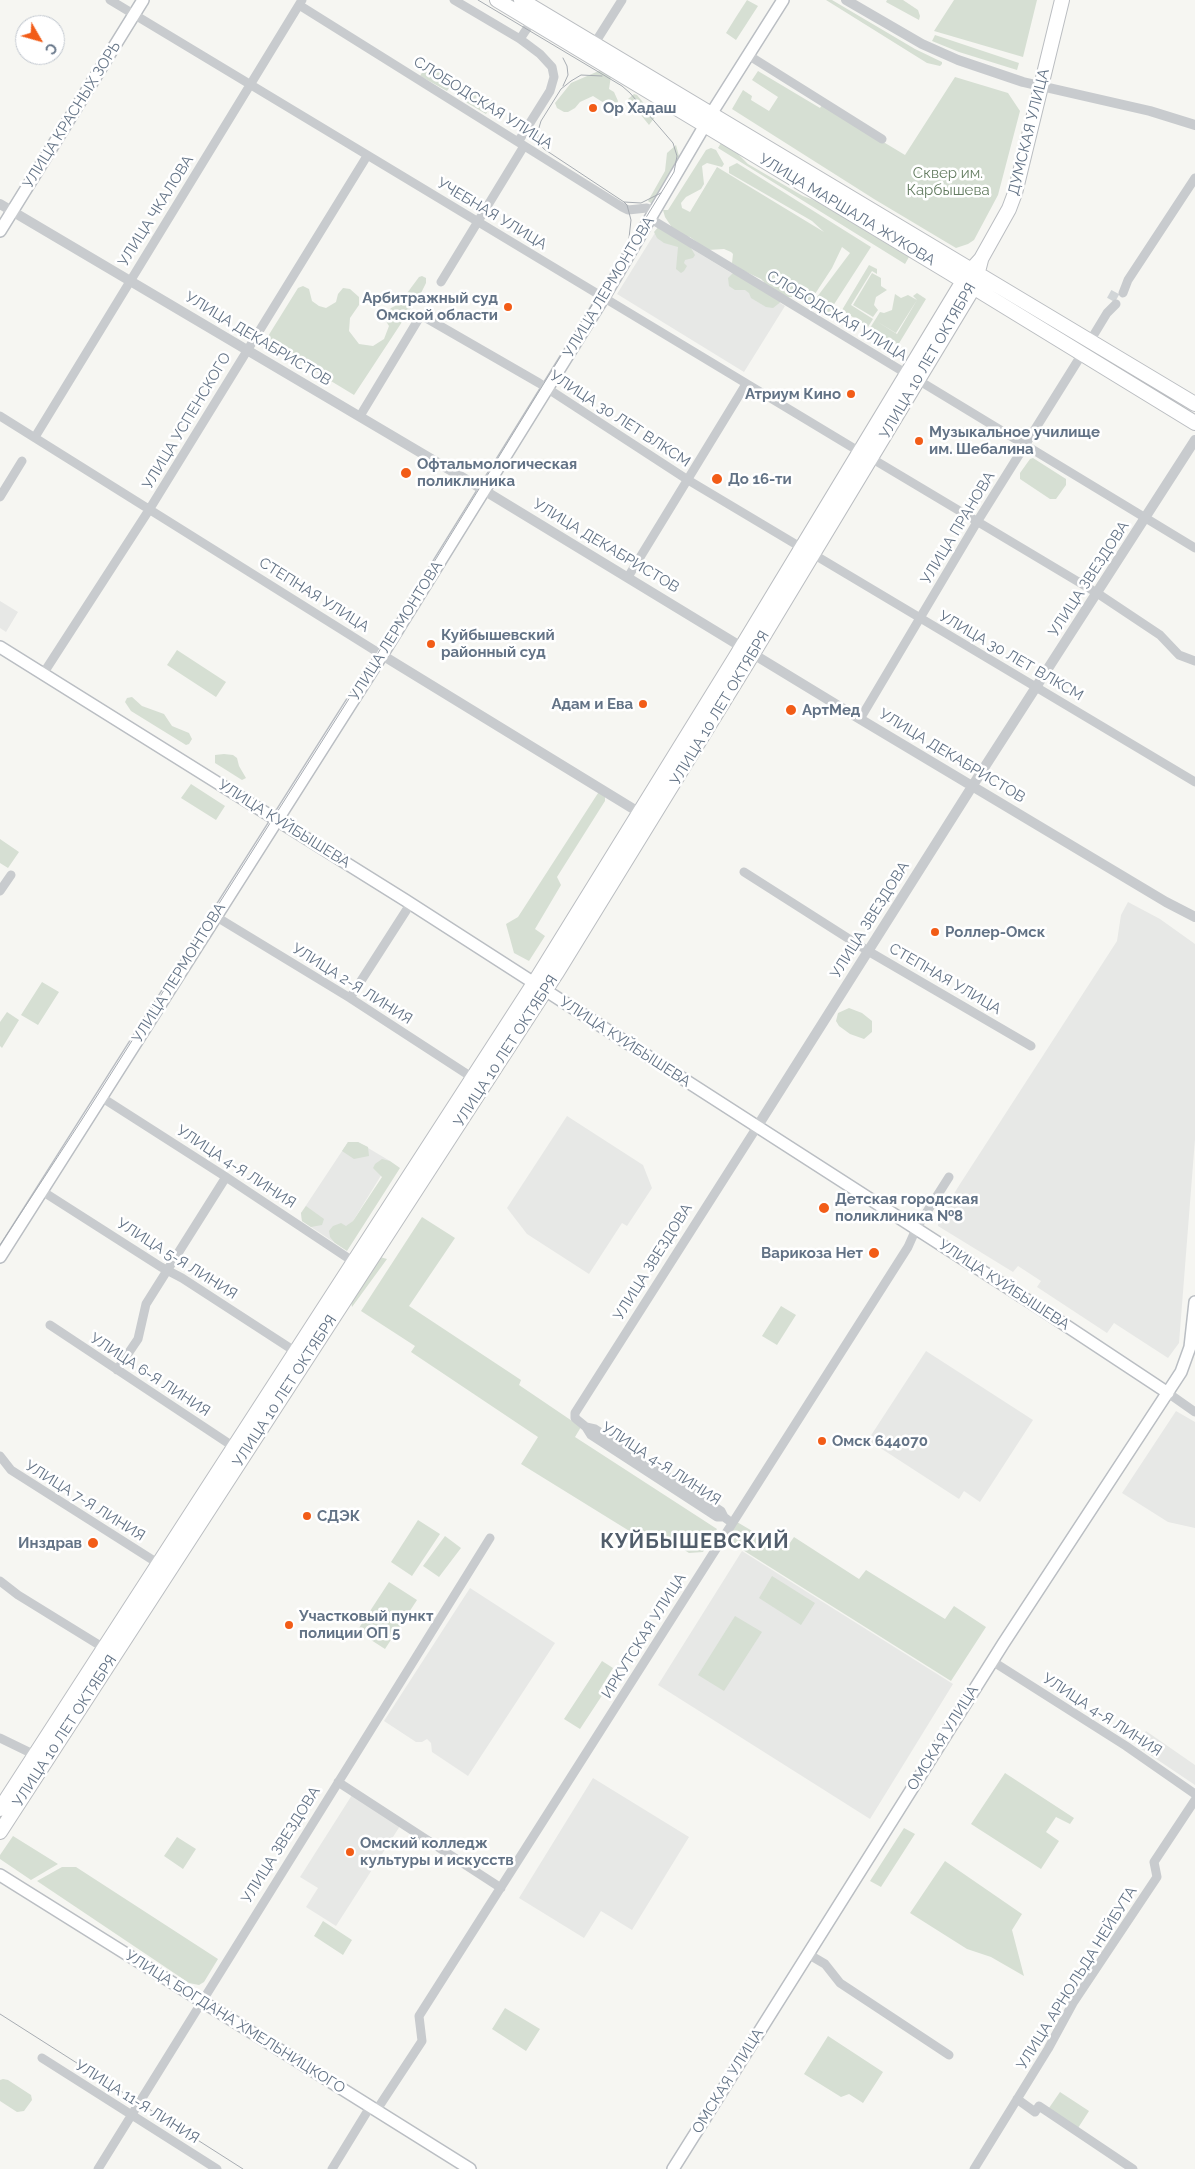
<!DOCTYPE html>
<html>
<head>
<meta charset="utf-8">
<style>
  body { margin:0 }
  #map { position:relative; width:1195px; height:2169px; overflow:hidden; background:#f6f6f2; font-family:Raleway,sans-serif }
  canvas { display:block }
  .north { position:absolute; left:15px; top:15px; width:50px; height:50px; box-sizing:border-box; background:#fff; border:1px solid #c1c7cf; border-radius:50%; rotate:128deg; font-size:14px; font-weight:700; line-height:20px; text-align:center; color:#637386 }
  .north::after { content:''; display:block; margin:auto; width:18px; height:22px; background:#f25c17; clip-path:polygon(50% 0,100% 100%,50% 72%,0 100%) }
</style>
</head>
<body>
<div id="map">
<canvas width="1195" height="2169"></canvas>
<div class="north">С</div>
</div>
<script>
const context = document.querySelector('canvas').getContext('2d');
context.lineJoin = 'round';
function fillPath(path, color) { context.fillStyle = color; context.fill(path, 'evenodd'); }
const poly = rows => new Path2D(rows.map(r => 'M' + r).join(''));
function trace(path, color, width, dash) { context.strokeStyle = color; context.lineWidth = width; context.lineCap = dash ? 'butt' : 'round'; context.setLineDash(dash || []); context.stroke(path); }
function label(font, color, halo, rows, align = 'center') {
  context.font = font + ' Raleway,sans-serif'; context.lineWidth = 5; context.setLineDash([]); context.textBaseline = 'middle'; context.strokeStyle = halo; context.fillStyle = color; for (const [text, x, y, turn = 0] of rows) {
    context.save(); context.translate(x, y); context.rotate((+turn || 0) * Math.PI / 180); context.textAlign = isNaN(turn) ? turn : align; if (halo) context.strokeText(text, 0, 0); context.fillText(text, 0, 0); context.restore();
  }
}
fillPath(poly([
  [658,228,785,306,744,372,617,294],
  [0,601,18,612,6,632,0,628],
  [1128,902,1160,919,1195,944,1195,1139,1179,1343,1168,1358,1114,1323,1107,1333,1037,1287,1041,1281,1018,1266,1013,1272,938,1226,939,1218,960,1184,1117,941,1121,915],
  [567,1116,643,1165,652,1188,627,1226,622,1223,589,1274,527,1234,507,1208],
  [348,1142,358,1142,390,1161,353,1221,335,1243,302,1221,301,1213],
  [926,1351,1033,1420,980,1502,964,1491,959,1499,868,1440],
  [1176,1411,1195,1422,1195,1528,1168,1522,1122,1493],
  [742,1551,953,1684,870,1819,658,1685],
  [470,1588,555,1643,468,1776,432,1752,431,1743,427,1739,422,1742,416,1742,384,1721],
  [1146,1731,1195,1765,1195,1785,1137,1746],
  [593,1778,689,1837,632,1930,601,1911,584,1938,519,1898],
  [352,1795,400,1826,336,1926,306,1907,318,1888,300,1877]
]), '#e7e8e6');
fillPath(poly([
  [747,0,758,6,736,40,726,33,736,17,741,20,736,17],
  [826,0,832,0,915,49,942,62,942,64,940,66,927,63],
  [887,0,903,0,918,10,920,16,919,20,886,2],
  [954,0,1037,0,1023,57,934,31],
  [935,35,1019,63,1017,70,959,52,932,41],
  [429,61,456,77,447,91,420,76],
  [601,70,611,76,609,89,614,92,618,101,616,106,612,108,593,96,580,102,575,108,568,112,564,112,557,108,555,103,571,83],
  [758,71,820,108,822,105,905,155,955,77,1008,93,1020,111,998,195,974,240,968,244,956,248,874,199,732,109,743,90,752,96,751,100,769,111,778,97,752,80],
  [471,88,493,101,486,114,464,101],
  [634,94,637,95,655,117,649,125,628,99],
  [721,143,738,154,748,164,803,196,816,201,909,257,905,264,718,148],
  [676,145,679,156,677,165,655,206,648,201,665,171,667,153],
  [711,148,716,150,724,164,722,167,707,163,702,166,704,184,701,189,686,197,681,203,682,208,690,212,717,167,824,232,812,221,729,173,729,167,737,163,871,247,831,309,836,312,833,317,817,310,814,301,808,305,796,297,787,297,773,308,766,307,751,298,749,293,745,290,735,290,729,286,728,278,733,273,763,285,764,282,761,279,744,271,732,263,733,254,731,252,724,249,708,250,690,237,684,236,695,255,693,258,685,260,684,263,687,266,684,271,681,273,676,269,678,247,664,243,657,238,654,232,659,226,669,231,671,226,665,217,663,210,668,210,706,150],
  [842,247,850,253,817,297,815,294,832,268],
  [869,265,877,269,877,274,872,271,851,305,873,319,868,327,842,310],
  [872,273,881,278,881,286,887,290,876,297,874,305,878,310,873,317,853,305],
  [422,276,426,278,426,283,421,293,354,395,265,341,298,288,303,286,309,289,312,301,319,306,326,308,336,302,338,294,343,288,350,289,359,297,359,305,350,318,349,331,359,344,373,346,384,339,389,326,384,318,391,308,399,304,419,277],
  [917,293,926,299,898,345,870,328,880,312,884,313,892,310,895,294,901,298,908,295,917,300,896,333,876,321,897,334,917,300,913,296],
  [1033,458,1066,479,1066,485,1056,499,1050,499,1020,479,1020,473,1030,459],
  [177,650,226,682,216,697,167,665],
  [132,697,142,706,164,714,172,726,189,733,192,739,189,744,186,745,131,711,125,702,127,698],
  [224,754,233,755,237,758,239,766,246,778,242,780,215,763,215,755],
  [191,784,225,806,216,820,181,798],
  [600,790,605,794,605,801,557,877,561,885,535,929,545,936,529,961,514,953,506,924,518,917],
  [0,839,19,852,8,868,0,863],
  [42,982,59,992,38,1025,21,1015],
  [849,1008,862,1013,872,1021,872,1032,864,1039,850,1034,839,1026,836,1021,838,1013],
  [7,1012,19,1020,2,1048,0,1046,0,1022],
  [348,1142,358,1142,368,1147,369,1156,354,1159,342,1151],
  [382,1159,390,1161,400,1168,347,1251,335,1243,330,1237,329,1231,333,1226,341,1223,346,1226,353,1221,382,1177,373,1168,375,1164],
  [306,1206,324,1219,322,1225,311,1227,302,1221,301,1213],
  [422,1217,455,1238,409,1306,521,1380,519,1385,581,1427,575,1437,717,1529,703,1552,689,1553,660,1534,652,1545,521,1464,538,1437,411,1352,415,1346,361,1311],
  [380,1257,387,1259,352,1307,351,1302],
  [781,1306,796,1315,777,1345,762,1336],
  [418,1520,440,1534,412,1576,391,1562],
  [737,1522,781,1548,787,1547,794,1537,859,1579,866,1570,945,1619,954,1606,986,1627,951,1681,727,1540],
  [445,1536,461,1548,439,1577,423,1566],
  [772,1576,815,1603,801,1625,759,1598],
  [389,1582,417,1600,385,1649,357,1631],
  [735,1616,762,1632,724,1691,698,1675],
  [602,1661,613,1668,599,1691,603,1694,580,1729,564,1719],
  [1005,1773,1074,1818,1070,1824,1056,1817,1046,1832,1059,1841,1041,1869,971,1824],
  [904,1828,915,1834,881,1887,870,1881],
  [13,1836,58,1864,31,1880,0,1859,0,1855],
  [177,1837,196,1849,183,1869,164,1856],
  [945,1861,1022,1914,1012,1930,1024,1976,991,1957,967,1949,910,1913],
  [62,1867,76,1867,218,1959,204,1982,199,1985,189,1983,37,1881],
  [323,1921,352,1940,343,1955,314,1936],
  [505,2008,540,2029,526,2051,492,2029],
  [828,2036,883,2072,863,2103,849,2094,841,2097,804,2074],
  [3,2079,8,2080,31,2095,32,2100,24,2111,17,2112,0,2101,0,2080],
  [1060,2092,1089,2111,1078,2128,1049,2108]
]), '#d6dfd3');
trace(poly([
  [1111,300,1117,289]
]), '#d1d5d7', 9, [9, 4.5]);
const secondary = poly([
  [711,114,783,0],
  [0,231,143,0],
  [0,647,405,900,1041,1309,1168,1393],
  [0,1257,382,655,604,297,705,125],
  [0,1875,470,2169],
  [673,2169,1003,1644,1181,1372,1190,1347,1195,1302]
]);
const primary = poly([
  [497,0,950,273,1195,423],
  [521,0,1195,404],
  [0,1809,534,983,735,658,963,281,971,270,981,259,1009,209,1015,193,1062,0],
  [0,1832,556,974,746,665,974,287,981,260]
]);
trace(secondary, '#babec3', 14);
trace(primary, '#babdc1', 16);
trace(poly([
  [110,0,860,452],
  [454,0,520,39,540,54,552,67,554,77,550,91,518,142],
  [299,5,622,207,628,210,647,208,655,212],
  [520,39,532,21],
  [593,46,622,0],
  [748,55,882,139],
  [651,219,907,374],
  [441,282,524,146],
  [1123,293,1128,280,1195,178],
  [1090,341,1107,313,1116,304],
  [918,380,1195,548],
  [0,416,382,655],
  [360,416,421,315,539,383,688,480,802,548],
  [35,437,302,0],
  [871,458,1097,593,1160,635,1179,655,1195,661],
  [0,497,22,461],
  [813,554,1195,782],
  [628,577,746,384],
  [43,674,149,510,367,156],
  [860,719,977,522,1082,354],
  [744,872,868,951,1031,1046],
  [0,891,11,875],
  [215,916,350,998,473,1078],
  [350,998,411,903],
  [101,1097,226,1177,354,1262],
  [42,1191,161,1267,182,1278,296,1352],
  [50,1325,234,1447],
  [117,1370,138,1339,146,1304,226,1177],
  [1168,1393,1195,1412],
  [586,1427,595,1429,721,1511,724,1517,728,1520],
  [0,1456,11,1470,159,1564],
  [724,1517,717,1517,591,1435,586,1427,575,1418,575,1413,757,1127],
  [0,1581,18,1595,104,1648],
  [992,1661,1126,1746,1195,1794],
  [0,1738,35,1755],
  [338,1782,501,1888],
  [808,1954,825,1964,840,1983,949,2055],
  [42,2058,217,2169],
  [1017,2099,1035,2112,1039,2106,1133,2169],
  [376,2111,422,2041,419,2016,908,1247,916,1229,949,1177],
  [98,2169,490,1538],
  [332,2169,370,2107],
  [974,2169,1048,2049,1073,2003,1157,1877,1154,1862,1195,1800]
]), '#c8cbce', 9);
trace(poly([
  [846,0,922,44,958,60,1023,82,1150,111,1195,125],
  [0,204,472,483,860,719,1166,902,1195,917],
  [382,655,640,813],
  [757,1127,973,785,1195,440]
]), '#c8cbce', 10);
trace(secondary, '#fff', 11);
trace(primary, '#fff', 14);
trace(poly([
  [602,76,581,75,571,81,561,89,541,121,538,131,538,142,544,149,624,202,641,203,661,193],
  [563,86,568,75,567,66,563,58],
  [624,202,627,205,631,220,629,238],
  [0,1245,81,1121,378,653,674,172,677,156,673,143,630,93,622,86,478,0],
  [0,2014,243,2169]
]), '#a7acb2', 1);
for (const [x, y, r, color] of [
  [593,108,5,"#f25c17"],
  [508,307,5,"#f25c17"],
  [851,394,5,"#f25c17"],
  [919,441,5,"#f25c17"],
  [406,473,6,"#f25c17"],
  [717,479,6,"#f25c17"],
  [431,644,5,"#f25c17"],
  [643,704,5,"#f25c17"],
  [791,710,6,"#f25c17"],
  [935,932,5,"#f25c17"],
  [824,1208,6,"#f25c17"],
  [874,1253,6,"#f25c17"],
  [822,1441,5,"#f25c17"],
  [307,1516,5,"#f25c17"],
  [93,1543,6,"#f25c17"],
  [289,1625,5,"#f25c17"],
  [350,1852,5,"#f25c17"]
]) { const dot = new Path2D(); dot.arc(x, y, r, 0, 2 * Math.PI); context.fillStyle = color; context.fill(dot); trace(dot, '#fff', 2); }
label('15px', '#637386', '#fff', [
  ["СЛОБОДСКАЯ УЛИЦА",483,103,32],
  ["УЛИЦА КРАСНЫХ ЗОРЬ",72,115,-58],
  ["ДУМСКАЯ УЛИЦА",1029,132,-76],
  ["УЛИЦА МАРШАЛА ЖУКОВА",847,210,31],
  ["УЛИЦА ЧКАЛОВА",156,211,-58],
  ["УЧЕБНАЯ УЛИЦА",492,214,31],
  ["УЛИЦА ЛЕРМОНТОВА",609,287,-59],
  ["СЛОБОДСКАЯ УЛИЦА",837,316,31],
  ["УЛИЦА ДЕКАБРИСТОВ",258,339,31],
  ["УЛИЦА 10 ЛЕТ ОКТЯБРЯ",928,361,-60],
  ["УЛИЦА 30 ЛЕТ ВЛКСМ",620,419,33],
  ["УЛИЦА УСПЕНСКОГО",187,421,-59],
  ["УЛИЦА ПРАНОВА",958,528,-59],
  ["УЛИЦА ДЕКАБРИСТОВ",606,546,31],
  ["УЛИЦА ЗВЕЗДОВА",1089,579,-57],
  ["СТЕПНАЯ УЛИЦА",314,595,32],
  ["УЛИЦА ЛЕРМОНТОВА",396,631,-58],
  ["УЛИЦА 30 ЛЕТ ВЛКСМ",1011,656,30],
  ["УЛИЦА 10 ЛЕТ ОКТЯБРЯ",720,708,-59],
  ["УЛИЦА ДЕКАБРИСТОВ",952,756,31],
  ["УЛИЦА КУЙБЫШЕВА",284,824,32],
  ["УЛИЦА ЗВЕЗДОВА",870,920,-58],
  ["УЛИЦА ЛЕРМОНТОВА",179,973,-58],
  ["СТЕПНАЯ УЛИЦА",945,979,30],
  ["УЛИЦА 2-Я ЛИНИЯ",352,984,32],
  ["УЛИЦА КУЙБЫШЕВА",625,1042,33],
  ["УЛИЦА 10 ЛЕТ ОКТЯБРЯ",506,1051,-57],
  ["УЛИЦА 4-Я ЛИНИЯ",236,1167,33],
  ["УЛИЦА 5-Я ЛИНИЯ",177,1259,32],
  ["УЛИЦА ЗВЕЗДОВА",653,1262,-58],
  ["УЛИЦА КУЙБЫШЕВА",1004,1285,33],
  ["УЛИЦА 6-Я ЛИНИЯ",150,1375,33],
  ["УЛИЦА 10 ЛЕТ ОКТЯБРЯ",285,1391,-57],
  ["УЛИЦА 4-Я ЛИНИЯ",661,1464,33],
  ["УЛИЦА 7-Я ЛИНИЯ",85,1501,32],
  ["ИРКУТСКАЯ УЛИЦА",644,1636,-58],
  ["УЛИЦА 4-Я ЛИНИЯ",1102,1715,33],
  ["УЛИЦА 10 ЛЕТ ОКТЯБРЯ",65,1731,-57],
  ["ОМСКАЯ УЛИЦА",943,1738,-58],
  ["УЛИЦА ЗВЕЗДОВА",281,1845,-58],
  ["УЛИЦА АРНОЛЬДА НЕЙБУТА",1077,1978,-58],
  ["УЛИЦА БОГДАНА ХМЕЛЬНИЦКОГО",235,2022,32],
  ["ОМСКАЯ УЛИЦА",728,2081,-58],
  ["УЛИЦА 11-Я ЛИНИЯ",137,2102,32]
]);
label('bold 15px', '#637386', '#fff', [
  ["Ор Хадаш",603,108],
  ["Арбитражный суд",498,298,"right"],
  ["Омской области",498,315,"right"],
  ["Атриум Кино",841,394,"right"],
  ["Музыкальное училище",929,432],
  ["им. Шебалина",929,449],
  ["Офтальмологическая",417,464],
  ["поликлиника",417,481],
  ["До 16-ти",728,479],
  ["Куйбышевский",441,635],
  ["районный суд",441,652],
  ["Адам и Ева",633,704,"right"],
  ["АртМед",802,710],
  ["Роллер-Омск",945,932],
  ["Детская городская",835,1199],
  ["поликлиника №8",835,1216],
  ["Варикоза Нет",863,1253,"right"],
  ["Омск 644070",832,1441],
  ["СДЭК",317,1516],
  ["Инздрав",82,1543,"right"],
  ["Участковый пункт",299,1616],
  ["полиции ОП 5",299,1633],
  ["Омский колледж",360,1843],
  ["культуры и искусств",360,1860]
], 'left');
label('15px', '#657d62', '#fff', [
  ["Сквер им.",948,173],
  ["Карбышева",948,190]
]);
context.letterSpacing = '1px';
label('bold 20px', '#515d6b', '#fff', [
  ["КУЙБЫШЕВСКИЙ",695,1542]
]);
context.letterSpacing = '0px';
</script>
</body>
</html>
